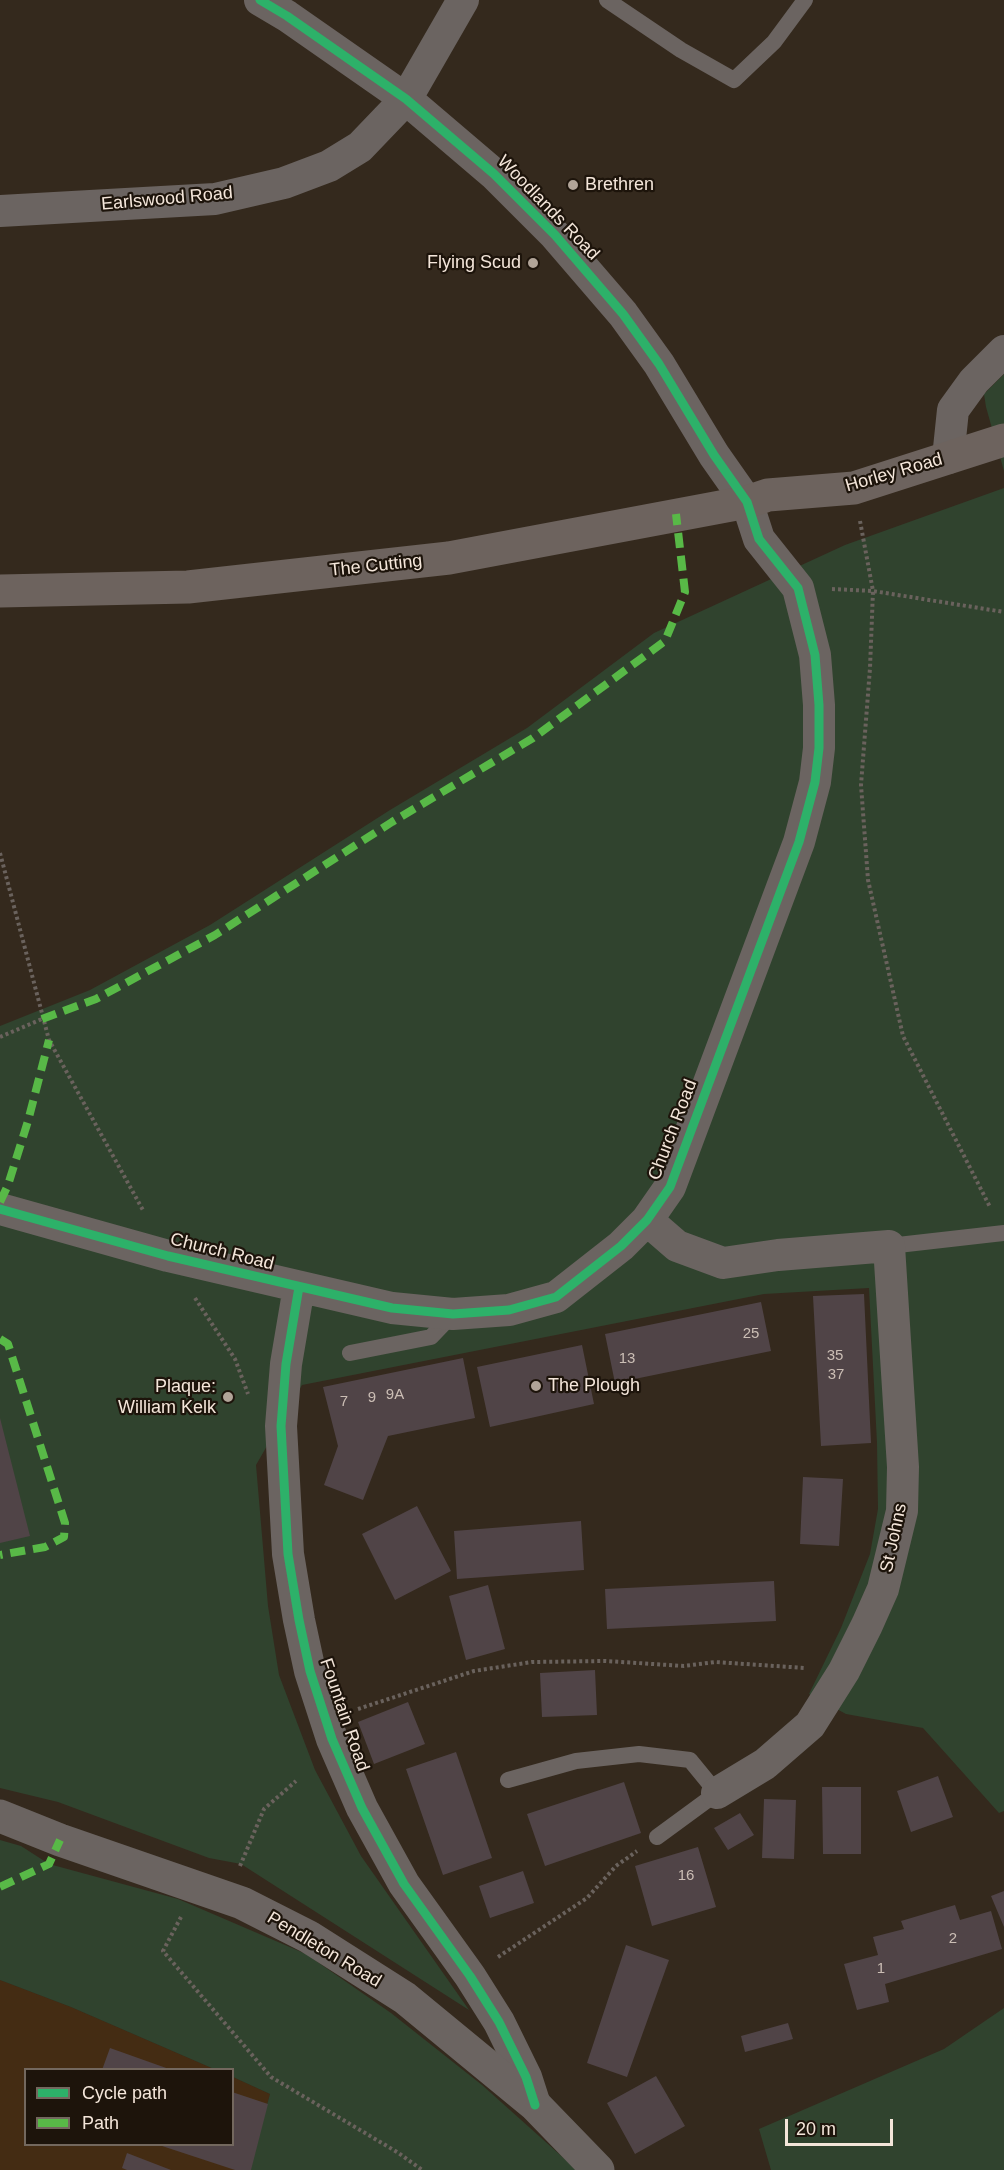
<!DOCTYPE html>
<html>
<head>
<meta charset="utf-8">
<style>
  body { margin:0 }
  #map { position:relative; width:1004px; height:2170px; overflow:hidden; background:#34291d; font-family:Helvetica,sans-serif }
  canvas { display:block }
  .legend { position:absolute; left:24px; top:2068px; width:210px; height:78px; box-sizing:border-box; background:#1d140b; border:2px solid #73685e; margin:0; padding:8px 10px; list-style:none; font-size:18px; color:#f4e6da }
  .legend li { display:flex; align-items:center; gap:12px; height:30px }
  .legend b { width:30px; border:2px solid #73685e }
  .scale { position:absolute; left:785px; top:2119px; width:108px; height:27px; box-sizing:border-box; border:3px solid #f4e6da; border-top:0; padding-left:8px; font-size:18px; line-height:21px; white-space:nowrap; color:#f4e6da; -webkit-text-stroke:4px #1d140b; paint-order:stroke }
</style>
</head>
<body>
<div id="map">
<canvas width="1004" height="2170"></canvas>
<ul class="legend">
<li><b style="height:8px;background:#2db169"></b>Cycle path</li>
<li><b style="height:8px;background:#58b947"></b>Path</li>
</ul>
<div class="scale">20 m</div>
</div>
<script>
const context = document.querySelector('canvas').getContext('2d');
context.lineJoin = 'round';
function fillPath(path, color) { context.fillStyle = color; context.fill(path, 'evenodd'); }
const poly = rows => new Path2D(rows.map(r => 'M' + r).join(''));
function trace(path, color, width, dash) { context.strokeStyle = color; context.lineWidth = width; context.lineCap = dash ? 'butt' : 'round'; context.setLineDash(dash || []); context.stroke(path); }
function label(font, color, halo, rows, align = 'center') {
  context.font = font + ' Helvetica,sans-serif'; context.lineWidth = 4.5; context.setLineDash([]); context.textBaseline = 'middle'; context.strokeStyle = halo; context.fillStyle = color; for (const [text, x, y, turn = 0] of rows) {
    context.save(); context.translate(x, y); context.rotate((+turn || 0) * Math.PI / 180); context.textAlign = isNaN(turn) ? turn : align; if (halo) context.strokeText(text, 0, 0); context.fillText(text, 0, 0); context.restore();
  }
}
fillPath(poly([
  [0,1980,71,2007,214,2069,26,2070,26,2144,232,2144,233,2077,270,2094,250,2170,0,2170]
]), '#442c13');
fillPath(poly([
  [1004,374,1004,471,986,407,984,394],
  [1004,488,1004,1811,999,1813,923,1728,846,1714,809,1694,841,1628,870,1554,878,1509,877,1443,869,1288,764,1294,302,1385,256,1465,268,1606,279,1675,315,1770,361,1856,469,2010,241,1864,209,1858,58,1802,0,1788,0,1026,90,990,210,925,390,810,527,728,654,633,845,545],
  [0,1840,21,1846,49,1864,178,1899,306,1954,391,2013,482,2085,577,2170,249,2170,270,2094,233,2077,232,2070,214,2069,71,2007,0,1980],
  [1004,2008,1004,2170,771,2170,759,2129,944,2049]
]), '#30432e');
fillPath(poly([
  [864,1294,871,1443,821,1446,813,1296],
  [761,1302,771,1351,615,1383,605,1334],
  [582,1345,594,1404,490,1427,477,1367],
  [463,1358,475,1418,388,1436,363,1500,324,1485,338,1446,323,1387],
  [0,1418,30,1536,0,1543],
  [803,1477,843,1479,839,1546,800,1544],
  [417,1506,451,1571,395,1600,362,1534],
  [581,1521,584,1570,457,1579,454,1531],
  [774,1581,776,1621,607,1629,605,1589],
  [488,1585,505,1649,466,1660,449,1596],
  [595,1670,597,1715,542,1717,540,1673],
  [408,1702,425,1744,374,1764,358,1722],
  [456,1752,492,1858,443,1875,406,1769],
  [938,1776,953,1817,911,1832,897,1791],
  [624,1782,641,1833,545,1866,527,1814],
  [822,1787,861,1787,861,1854,823,1854],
  [764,1799,796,1800,794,1859,762,1858],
  [740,1813,754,1835,728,1850,714,1828],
  [698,1847,716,1907,652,1926,635,1866],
  [523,1871,534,1903,490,1918,479,1886],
  [1004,1891,1004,1927,991,1896],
  [955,1905,960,1920,991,1911,1002,1949,885,1984,889,2002,857,2010,844,1964,878,1955,873,1937,904,1929,901,1921],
  [626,1945,669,1960,627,2077,587,2063],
  [788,2023,793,2039,745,2052,741,2036],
  [110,2048,169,2069,169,2070,102,2070],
  [656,2076,685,2126,635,2154,607,2103],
  [232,2092,268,2104,251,2170,235,2170,159,2145,232,2144],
  [127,2153,171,2170,127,2170,122,2168]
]), '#504447');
trace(poly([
  [860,521,873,591,870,668,861,785,868,880,903,1036,990,1207],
  [832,589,873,591,1004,612],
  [0,853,49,1040,144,1212],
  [0,1037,42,1019],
  [195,1298,235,1359,248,1394],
  [358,1709,474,1671,532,1662,606,1661,684,1666,715,1662,805,1668],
  [240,1866,264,1809,296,1781],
  [181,1917,163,1951,271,2077,397,2152,422,2170],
  [498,1957,587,1898,616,1866,637,1851]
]), '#6a625d', 4, [3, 3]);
trace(poly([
  [607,0,681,50,734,80,774,42,805,0],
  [889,1246,1004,1233],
  [350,1353,431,1337,453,1314],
  [508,1780,576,1761,639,1754,690,1760,717,1793,657,1837]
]), '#6b6461', 16);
trace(poly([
  [0,211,215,199,284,183,329,166,360,147,406,99,463,0],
  [948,458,953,410,974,381,1004,351],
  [0,1209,168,1256,392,1308,453,1314,509,1310,556,1297,621,1246,647,1220,670,1187,799,842,815,782,819,748,819,705,815,655,798,588,759,539,747,502,714,455,659,364,623,314,555,235,494,174,406,99,287,16,260,0],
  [647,1220,677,1246,723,1263,778,1255,889,1246,903,1467,902,1511,883,1589,867,1625,844,1671,810,1725,765,1764,717,1793],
  [299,1287,286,1364,281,1426,288,1554,299,1620,310,1671,332,1739,362,1808,404,1884,470,1976,499,2022,526,2077,535,2105]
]), '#6b6461', 32);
trace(poly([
  [0,1816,60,1840,242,1903,309,1937,405,1998,535,2105,598,2170]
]), '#6b6461', 33);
trace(poly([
  [0,591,188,587,449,558,747,502,768,495,854,488,1004,440]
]), '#6d635e', 33);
trace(poly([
  [42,1019,96,999,215,935,392,822,533,738,665,641,685,592,676,514],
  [0,1202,8,1185,28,1121,49,1040],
  [0,1339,8,1344,65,1523,64,1537,45,1547,0,1555],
  [0,1887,49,1864,60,1840]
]), '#58b947', 8, [15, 8]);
trace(poly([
  [0,1209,168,1256,392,1308,453,1314,509,1310,556,1297,621,1246,647,1220,670,1187,799,842,815,782,819,748,819,705,815,655,798,588,759,539,747,502,714,455,659,364,623,314,555,235,494,174,406,99,287,16,260,0],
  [299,1287,286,1364,281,1426,288,1554,299,1620,310,1671,332,1739,362,1808,404,1884,470,1976,499,2022,526,2077,535,2105]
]), '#2db169', 9);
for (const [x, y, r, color] of [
  [573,185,6,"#b1a498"],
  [533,263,6,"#b1a498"],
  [536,1386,6,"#b1a498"],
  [228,1397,6,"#b1a498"]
]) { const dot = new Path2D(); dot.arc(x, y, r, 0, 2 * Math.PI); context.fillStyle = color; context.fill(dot); trace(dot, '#1d140b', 2); }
label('15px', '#cbbeb5', null, [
  ["25",751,1334],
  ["35",835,1356],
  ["13",627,1359],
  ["37",836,1375],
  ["9A",395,1395],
  ["9",372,1398],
  ["7",344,1402],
  ["16",686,1876],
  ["2",953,1939],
  ["1",881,1969]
]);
label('18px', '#f4e6da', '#1d140b', [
  ["Brethren",585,185],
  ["Flying Scud",521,263,"right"],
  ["The Plough",548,1386],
  ["Plaque:",216,1387,"right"],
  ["William Kelk",216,1408,"right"]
], 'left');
label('18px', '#f4e6da', '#1d140b', [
  ["Earlswood Road",167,199,-5],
  ["Woodlands Road",548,208,46],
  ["Horley Road",894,473,-16],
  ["The Cutting",376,566,-6],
  ["Church Road",673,1130,-69],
  ["Church Road",222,1252,14],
  ["St Johns",894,1538,-78],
  ["Fountain Road",344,1715,71],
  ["Pendleton Road",324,1950,31]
]);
</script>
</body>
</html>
